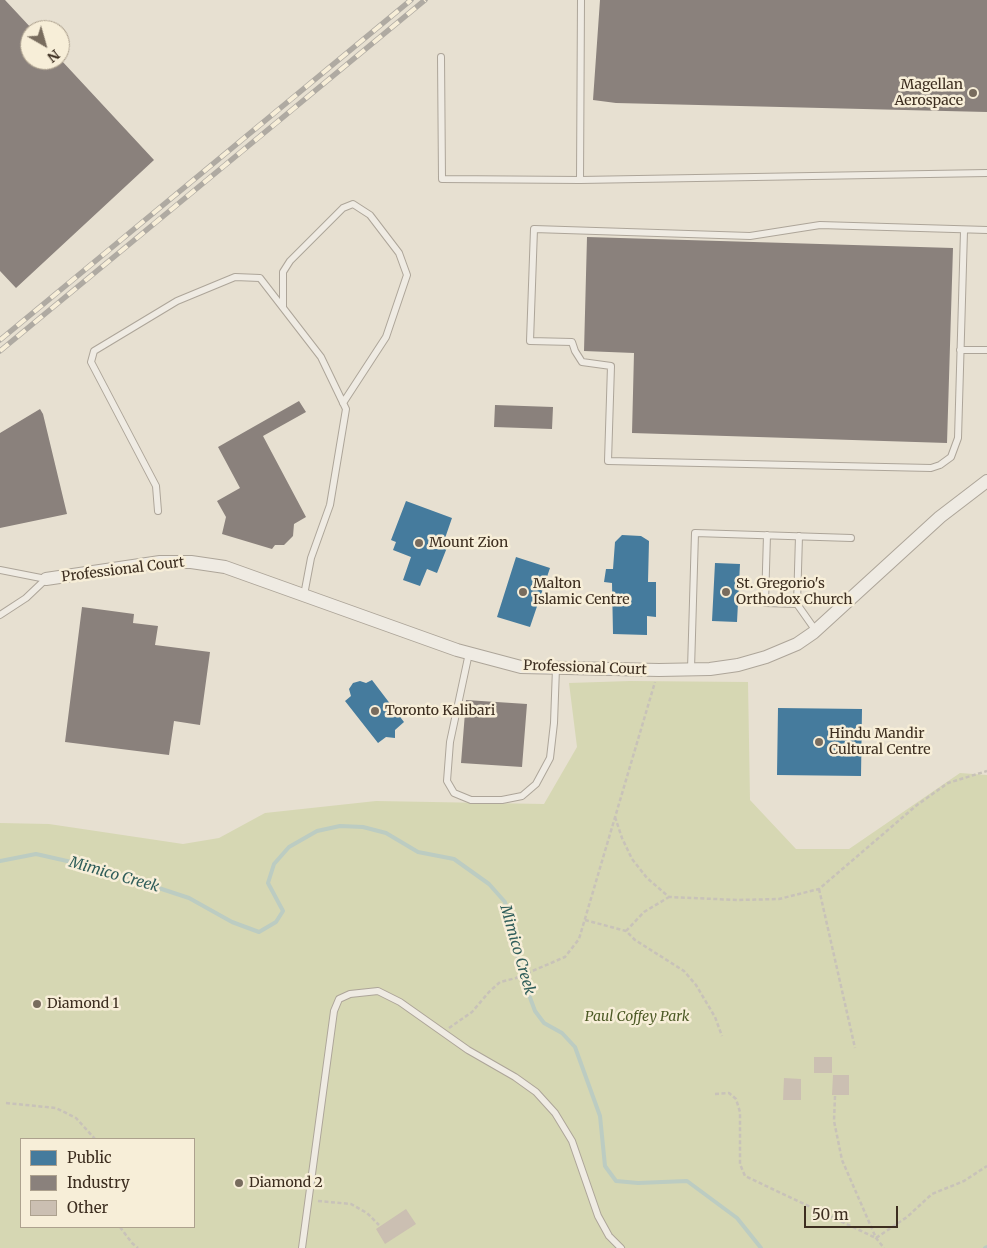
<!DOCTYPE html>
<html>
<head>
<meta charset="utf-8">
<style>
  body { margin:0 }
  #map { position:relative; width:987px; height:1248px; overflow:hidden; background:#e7e0d1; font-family:Merriweather,serif }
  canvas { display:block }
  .legend { position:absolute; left:20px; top:1138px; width:175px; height:90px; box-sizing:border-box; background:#f7eed8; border:1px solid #ada18e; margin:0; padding:6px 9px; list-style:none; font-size:15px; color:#3d2e20 }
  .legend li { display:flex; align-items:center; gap:10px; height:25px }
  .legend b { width:25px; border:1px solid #ada18e }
  .north { position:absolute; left:20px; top:20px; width:50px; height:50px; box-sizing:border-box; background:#f7eed8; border:1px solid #ada18e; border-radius:50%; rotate:142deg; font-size:14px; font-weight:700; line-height:20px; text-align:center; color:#3d2e20 }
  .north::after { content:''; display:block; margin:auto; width:18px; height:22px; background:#786c5e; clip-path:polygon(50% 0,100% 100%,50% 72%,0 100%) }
  .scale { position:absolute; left:804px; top:1206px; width:94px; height:22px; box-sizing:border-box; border:2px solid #3d2e20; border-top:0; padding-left:6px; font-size:15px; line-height:18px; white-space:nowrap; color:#3d2e20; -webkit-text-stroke:4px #f7eed8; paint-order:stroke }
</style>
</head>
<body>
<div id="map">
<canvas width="987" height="1248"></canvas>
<ul class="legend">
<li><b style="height:14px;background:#457b9d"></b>Public</li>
<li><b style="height:14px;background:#8a817c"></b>Industry</li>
<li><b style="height:14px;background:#cbbfb2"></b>Other</li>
</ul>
<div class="north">N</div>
<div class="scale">50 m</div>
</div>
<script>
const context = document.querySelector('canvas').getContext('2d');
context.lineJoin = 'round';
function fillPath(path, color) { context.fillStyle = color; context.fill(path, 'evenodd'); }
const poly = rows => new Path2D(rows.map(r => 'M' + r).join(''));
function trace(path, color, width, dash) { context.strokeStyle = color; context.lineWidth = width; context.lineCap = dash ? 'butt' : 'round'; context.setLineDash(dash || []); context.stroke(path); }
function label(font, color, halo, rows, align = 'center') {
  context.font = font + ' Merriweather,serif'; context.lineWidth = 5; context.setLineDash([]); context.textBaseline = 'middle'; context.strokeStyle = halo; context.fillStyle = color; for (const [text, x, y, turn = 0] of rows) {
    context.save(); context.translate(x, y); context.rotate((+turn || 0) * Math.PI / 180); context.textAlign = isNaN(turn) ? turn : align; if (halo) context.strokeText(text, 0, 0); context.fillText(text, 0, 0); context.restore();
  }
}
fillPath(poly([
  [630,681,748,682,750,800,796,849,849,849,960,773,987,775,987,1248,0,1248,0,823,49,824,183,844,219,838,265,813,376,801,544,804,577,747,569,683],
  [21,1139,194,1139,194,1227,21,1227]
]), '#d6d7b3');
fillPath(poly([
  [406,501,452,518,443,544,448,545,437,573,427,569,420,586,403,580,411,557,393,550,396,542,391,540],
  [622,535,641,536,649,541,648,582,656,582,656,617,647,616,647,635,613,634,612,583,604,582,606,569,613,569,615,542],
  [516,557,550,568,530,627,497,617],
  [715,563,740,564,737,622,712,621],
  [372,680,404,722,395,730,395,738,386,737,378,743,345,701,351,696,349,689,353,683,360,681,366,683],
  [778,708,862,709,861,776,777,775]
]), '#457b9d');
fillPath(poly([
  [0,0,5,0,33,30,30,30,30,60,61,60,154,160,16,288,0,271],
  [600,0,987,0,987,112,616,103,593,100],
  [587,237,953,248,947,443,632,433,634,353,584,351],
  [299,401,306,412,263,436,306,517,294,524,293,536,284,545,275,545,272,549,222,534,226,517,217,501,240,488,218,447],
  [495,405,553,407,552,429,494,427],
  [40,409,43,414,67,514,0,528,0,433],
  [82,607,134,614,133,623,158,626,155,645,210,652,200,725,174,721,169,755,65,742],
  [466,700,527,704,522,767,461,763]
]), '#8a817c');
trace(poly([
  [0,861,36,854,98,868,189,898,232,922,259,932,276,922,283,911,268,883,274,864,289,847,317,831,340,826,363,827,386,833,418,852,454,859,489,884,505,902,522,976,535,1011,544,1023,562,1033,575,1047,600,1116,605,1166,616,1181,638,1183,687,1181,737,1218,761,1248],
  [985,1248,987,1247]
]), '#bcccc2', 4);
fillPath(poly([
  [814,1057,832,1057,832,1073,814,1073],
  [833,1075,849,1075,849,1095,832,1095],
  [784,1078,801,1079,801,1100,783,1100],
  [406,1209,416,1224,385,1244,376,1229]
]), '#cbbfb2');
const service = poly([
  [441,57,442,179,580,180,987,173],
  [580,180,581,0],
  [964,231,958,438,951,457,940,465,931,468,608,461,611,366,582,362,575,351,572,342,530,341,534,229,750,236,820,225,987,230],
  [283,307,283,272,290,261,343,208,353,204,370,215,399,253,407,275,386,337,343,403],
  [960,350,987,350],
  [158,511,156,486,91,362,94,351,177,301,235,277,260,278,321,357,346,409,330,505,311,558,304,595],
  [767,535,765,603,797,604,799,536],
  [0,570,46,579],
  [797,604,816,631],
  [0,615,26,598,46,579],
  [469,653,450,742,447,781,454,793,471,800,502,800,522,796,536,784,550,758,554,723,556,668],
  [691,669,695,533,851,538],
  [302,1248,334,1011,339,999,350,994,378,991,400,1002,468,1050,515,1077,536,1092,555,1113,572,1141,598,1216,609,1236,621,1248]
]);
const minor = poly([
  [46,579,160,562,191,562,225,567,457,650,521,667,659,670,710,669,738,665,766,657,797,644,813,633,940,517,987,481]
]);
trace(service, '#ada599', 8);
trace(minor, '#ada599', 14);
trace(poly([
  [615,817,622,838,632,859,647,878,669,897,738,900,779,899,819,889,917,805,948,783,987,771],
  [819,889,855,1048],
  [585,920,626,931,635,940,684,971,696,985,715,1017,722,1036],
  [626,931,644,912,669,897],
  [449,1028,472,1012,489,992,500,982,516,978,565,957,579,939,655,682],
  [715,1094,729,1093,736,1099,740,1112,740,1164,745,1176,876,1238,907,1217,932,1194,964,1181,987,1166],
  [835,1096,834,1121,842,1160,876,1238,884,1248],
  [6,1103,56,1108,76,1118,95,1139],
  [318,1201,351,1204,367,1213,379,1225],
  [120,1227,132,1243,138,1248]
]), '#c8c2b9', 2.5, [4, 2.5]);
trace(service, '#efebe3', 6);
trace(minor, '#efebe3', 12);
const rail = poly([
  [0,340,411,0],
  [0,351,425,0]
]);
trace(rail, '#afaaa2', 5.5);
trace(rail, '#f7eed8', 4, [11]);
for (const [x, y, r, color] of [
  [973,93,5,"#786c5e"],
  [419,543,5,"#786c5e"],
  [523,592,5,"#786c5e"],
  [726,592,5,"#786c5e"],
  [375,711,5,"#786c5e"],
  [819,742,5,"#786c5e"],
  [37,1004,5,"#786c5e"],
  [239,1183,5,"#786c5e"]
]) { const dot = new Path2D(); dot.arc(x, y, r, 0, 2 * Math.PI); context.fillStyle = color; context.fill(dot); trace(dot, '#f7eed8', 2); }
label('14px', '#3d2e20', '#f7eed8', [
  ["Magellan",963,85,"right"],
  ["Aerospace",963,101,"right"],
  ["Mount Zion",429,543],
  ["Malton",533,584],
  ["Islamic Centre",533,600],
  ["St. Gregorio's",736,584],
  ["Orthodox Church",736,600],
  ["Toronto Kalibari",385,711],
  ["Hindu Mandir",829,734],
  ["Cultural Centre",829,750],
  ["Diamond 1",47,1004],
  ["Diamond 2",249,1183]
], 'left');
label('14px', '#3d2e20', '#f7eed8', [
  ["Professional Court",123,570,-7],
  ["Professional Court",585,668,2]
]);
label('italic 14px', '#4d5a26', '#f7eed8', [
  ["Paul Coffey Park",637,1017]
]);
label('italic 15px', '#2f5d5a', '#f7eed8', [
  ["Mimico Creek",114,875,16],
  ["Mimico Creek",517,950,74]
]);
</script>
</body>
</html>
